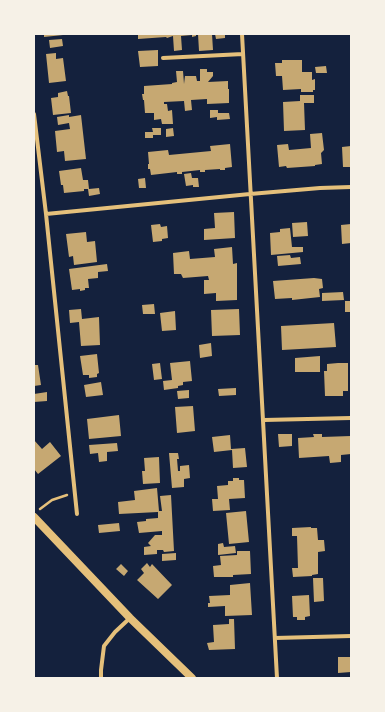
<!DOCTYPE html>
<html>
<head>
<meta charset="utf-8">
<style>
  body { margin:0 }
  #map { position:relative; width:385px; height:712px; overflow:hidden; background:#14213d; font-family:"Fira Sans",sans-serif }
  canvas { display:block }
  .frame { position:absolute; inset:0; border:35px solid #f6f1e7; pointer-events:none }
</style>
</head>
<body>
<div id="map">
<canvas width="385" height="712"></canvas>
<div class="frame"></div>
</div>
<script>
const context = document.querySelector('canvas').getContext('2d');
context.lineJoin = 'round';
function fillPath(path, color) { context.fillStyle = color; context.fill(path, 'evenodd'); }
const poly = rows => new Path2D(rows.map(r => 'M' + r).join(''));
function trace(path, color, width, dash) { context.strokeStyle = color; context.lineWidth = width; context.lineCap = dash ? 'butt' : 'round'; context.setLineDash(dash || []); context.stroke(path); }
fillPath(poly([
  [44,34,63,34,63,35,44,37],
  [138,34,196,34,196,36,192,37,192,35,181,36,182,50,174,51,173,36,167,38,166,37,138,39],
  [198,34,212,34,213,50,199,51],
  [215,34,225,34,225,38,216,39],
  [62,39,63,46,50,48,49,40],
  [158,50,158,66,140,67,138,51],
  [56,53,56,59,63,58,66,81,49,83,46,54],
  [282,60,302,60,302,72,312,72,312,80,315,79,315,90,313,90,313,92,301,92,301,89,283,90,282,76,276,76,275,63,282,63],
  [326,66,327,73,316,73,315,67],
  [200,69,207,69,207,72,213,72,213,76,208,82,228,81,228,89,229,89,229,103,207,104,207,99,191,100,192,110,185,111,184,101,164,102,164,104,167,104,168,111,172,110,173,124,162,124,161,119,154,120,154,113,145,113,144,100,143,100,142,94,144,94,144,86,172,84,172,83,177,82,176,71,183,71,184,84,185,76,196,76,197,81,200,81],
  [67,91,68,96,69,96,71,113,53,115,51,98,58,97,58,93],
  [300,95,314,95,314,103,304,103,305,130,284,131,283,102,300,101],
  [210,110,218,110,218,113,229,113,230,119,217,120,217,117,210,118],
  [69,115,69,117,81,115,86,159,65,161,64,151,57,152,55,131,70,129,69,123,58,125,57,117],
  [152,128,161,128,161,135,153,135,153,138,145,138,145,132,153,132],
  [173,128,174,136,166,137,166,129],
  [322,133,324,150,321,153,322,164,315,165,315,166,287,168,286,166,279,167,277,145,288,144,289,150,311,148,310,134],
  [230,144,232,167,225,168,225,170,220,170,220,169,205,170,205,172,200,172,200,170,182,172,182,174,177,174,177,172,151,175,150,169,148,169,148,164,149,164,148,152,168,150,169,155,211,151,210,146],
  [351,146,351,167,343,167,342,147],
  [81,168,83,180,88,180,89,189,99,188,100,194,89,196,88,189,84,189,84,191,64,193,63,185,61,185,59,171],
  [191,173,192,178,198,178,199,187,193,187,193,185,186,186,184,174],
  [145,178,146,188,139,188,138,179],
  [234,212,235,238,204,240,204,229,215,228,214,213],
  [307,222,308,236,293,237,292,223],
  [160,224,161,227,167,226,168,238,162,239,162,241,153,242,151,225],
  [351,224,351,243,342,244,341,225],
  [290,228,292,247,303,247,303,252,271,255,270,233,280,232,280,229],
  [86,232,87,242,95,241,97,262,74,265,73,256,69,257,66,234],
  [232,247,233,264,237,263,237,300,216,301,216,293,204,294,204,280,209,280,208,276,183,278,181,274,174,274,173,253,189,251,190,259,215,257,214,249],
  [290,255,291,258,300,257,301,264,278,266,277,256],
  [107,264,108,271,98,272,98,278,88,279,89,288,85,288,85,290,80,291,80,289,72,290,69,269],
  [314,278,322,279,323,288,319,289,320,297,292,300,292,298,275,299,273,281],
  [343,292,344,300,322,301,322,293],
  [345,301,351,301,351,312,345,312],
  [154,304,155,314,143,314,142,305],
  [81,309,82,319,99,317,100,345,81,346,79,322,70,323,69,310],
  [239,309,240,335,212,336,211,310],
  [175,311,176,330,162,331,160,313],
  [334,323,336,347,282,350,281,326],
  [211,343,212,356,200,358,199,345],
  [97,354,99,373,97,374,97,377,89,378,89,375,83,375,80,356],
  [320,356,320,372,295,372,295,358],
  [190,361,192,381,183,382,183,385,178,386,178,388,164,390,163,381,172,380,170,363],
  [160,363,162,379,154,380,152,364],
  [338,363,348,363,348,391,343,391,343,396,325,396,324,371,327,371,327,364],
  [34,365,38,365,41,385,34,386],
  [101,382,103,395,86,397,84,385],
  [236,388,236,395,219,396,218,389],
  [189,390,189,398,178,399,177,391],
  [47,392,47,401,34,402,34,394],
  [193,406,195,431,177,433,175,407],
  [119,415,121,436,89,439,87,419],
  [278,434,292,434,292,446,279,447],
  [313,434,322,434,322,437,351,436,351,454,341,455,341,462,330,463,329,456,299,458,298,438,314,437],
  [230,435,231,449,245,448,247,467,233,468,232,450,214,452,212,437],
  [34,440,42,449,50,442,61,456,38,474,34,469],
  [117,443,118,451,107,452,107,461,99,462,98,453,90,454,89,445],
  [169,453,178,453,179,459,177,459,178,471,180,471,180,466,189,465,190,478,184,479,184,487,172,488],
  [159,457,160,483,143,484,142,471,145,471,144,458],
  [233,478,239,478,239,480,244,480,245,498,229,499,230,510,213,511,212,499,218,499,217,486,228,485,228,481,233,481],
  [157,488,159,511,162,511,160,496,171,495,174,551,164,552,163,550,157,550,157,554,144,555,144,547,151,546,148,543,155,535,162,535,162,531,139,533,137,522,146,521,146,519,158,518,158,512,119,514,118,502,135,500,134,491],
  [246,511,249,542,229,544,226,513],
  [119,523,120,531,99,533,98,525],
  [311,527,311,528,317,528,318,540,324,540,325,551,318,552,318,574,312,575,312,576,293,577,292,568,298,568,297,536,292,536,292,528],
  [223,543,224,547,235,546,236,553,218,555,218,544],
  [237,551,250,551,251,574,233,575,233,577,214,577,213,566,221,565,220,556,237,555],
  [176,553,176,560,162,561,162,554],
  [147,563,150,567,152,564,172,585,158,599,137,580,144,573,141,569],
  [121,564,128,571,124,576,116,569],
  [313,578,323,578,324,601,314,602],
  [250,583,252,615,225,616,225,606,208,607,208,603,210,603,209,596,230,595,230,585],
  [309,595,310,616,305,617,305,620,297,620,297,617,293,617,292,596],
  [229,619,234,619,235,649,209,650,207,643,214,642,213,625,229,624],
  [338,657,351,657,351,672,338,673]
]), '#c6a872');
trace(poly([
  [40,509,52,500,67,495]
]), '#e5c07b', 2.5);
trace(poly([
  [242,34,277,678],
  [163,58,243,54],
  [34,114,46,214,77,514],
  [46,214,250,194,320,188,351,187],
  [264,420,351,418],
  [275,638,351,636],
  [101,678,101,670,104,646,115,632,130,618]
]), '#e5c07b', 4);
trace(poly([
  [34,517,130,618,192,678]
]), '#e5c07b', 8);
</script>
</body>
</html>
